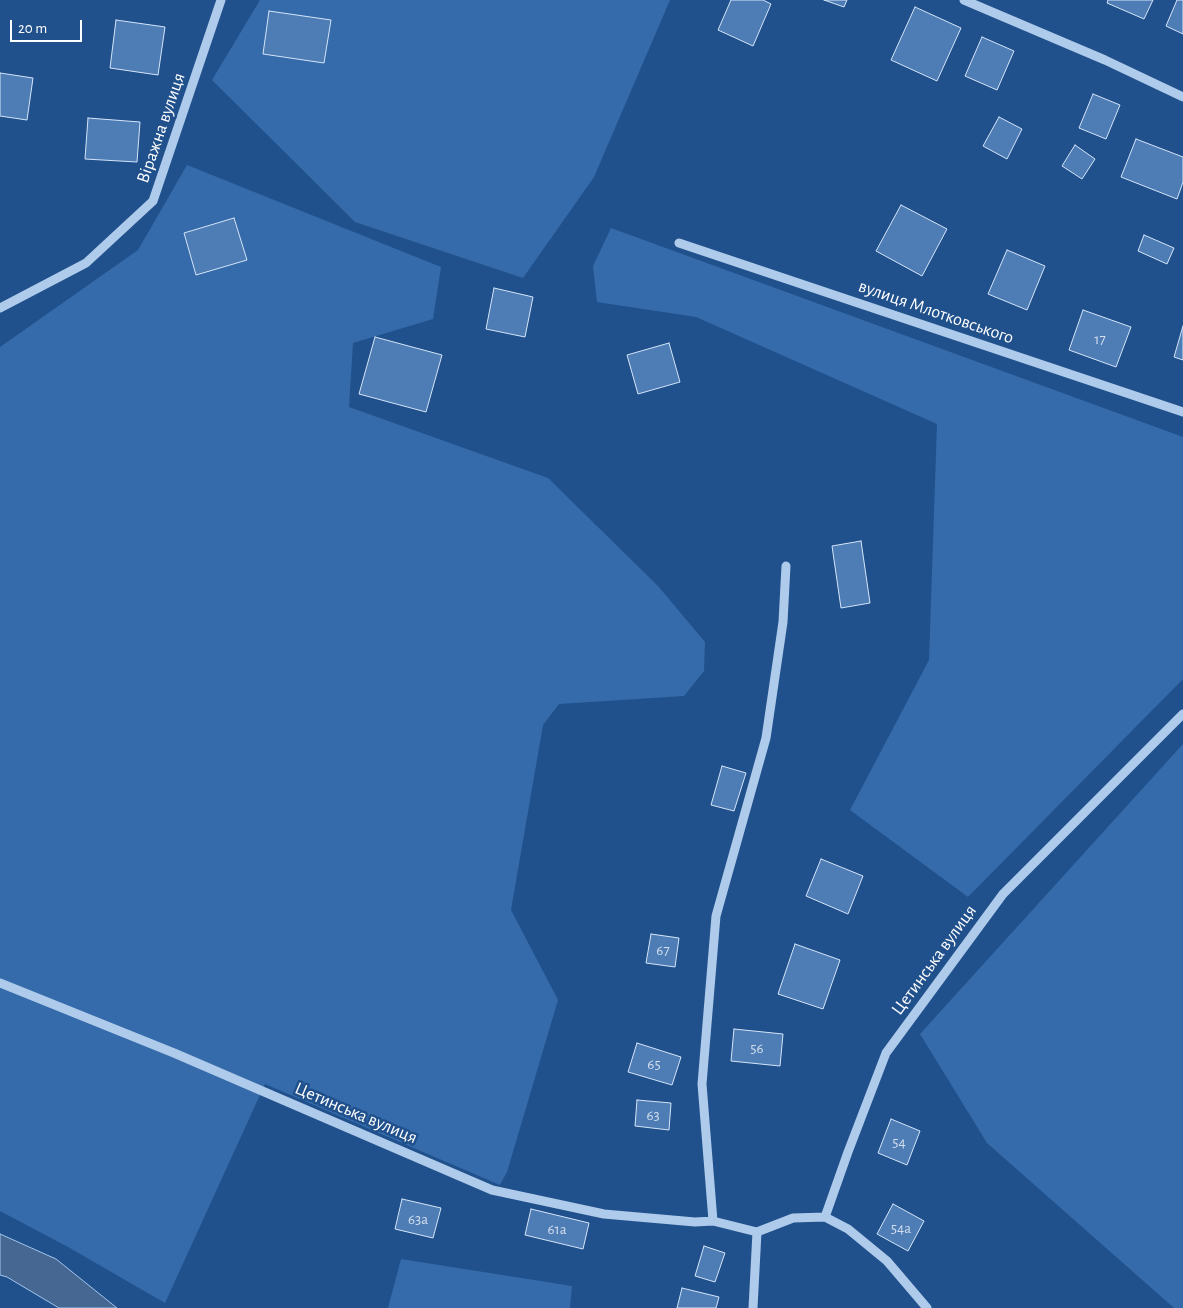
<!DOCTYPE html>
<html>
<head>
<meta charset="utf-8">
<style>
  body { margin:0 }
  #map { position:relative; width:1183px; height:1308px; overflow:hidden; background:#21518c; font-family:"Alegreya Sans",sans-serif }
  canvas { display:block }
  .scale { position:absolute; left:10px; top:20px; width:72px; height:22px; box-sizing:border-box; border:2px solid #fff; border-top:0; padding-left:6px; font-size:15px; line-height:18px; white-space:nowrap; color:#fff; -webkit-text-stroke:4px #21518c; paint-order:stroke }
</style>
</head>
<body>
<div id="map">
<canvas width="1183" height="1308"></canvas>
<div class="scale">20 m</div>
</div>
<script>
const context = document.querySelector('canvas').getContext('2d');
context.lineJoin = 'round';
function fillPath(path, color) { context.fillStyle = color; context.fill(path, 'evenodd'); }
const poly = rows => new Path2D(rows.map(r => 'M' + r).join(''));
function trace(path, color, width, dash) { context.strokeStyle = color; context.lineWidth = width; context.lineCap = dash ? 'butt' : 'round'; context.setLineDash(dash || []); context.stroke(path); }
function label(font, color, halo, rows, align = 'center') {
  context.font = font + ' "Alegreya Sans",sans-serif'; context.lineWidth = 5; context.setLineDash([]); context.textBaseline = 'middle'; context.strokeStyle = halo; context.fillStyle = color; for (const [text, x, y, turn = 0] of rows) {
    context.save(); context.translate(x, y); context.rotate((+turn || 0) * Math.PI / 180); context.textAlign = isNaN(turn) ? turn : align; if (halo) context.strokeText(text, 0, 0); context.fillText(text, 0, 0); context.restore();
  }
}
fillPath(poly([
  [260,0,670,0,594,177,523,278,355,222,212,80],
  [187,165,441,267,433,319,353,343,349,407,548,478,658,586,705,642,704,671,684,696,559,704,543,725,511,910,558,1000,507,1172,500,1185,265,1084,165,1303,68,1247,0,1211,0,347,138,250],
  [611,228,1183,437,1183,679,968,897,850,810,929,660,937,424,696,317,597,302,593,266],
  [1183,744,1183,1308,1174,1308,987,1143,920,1034],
  [401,1259,572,1286,570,1308,388,1308]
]), '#356baa');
const water = poly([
  [0,1234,56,1259,117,1308,59,1308,7,1277,0,1275,0,1234]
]);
fillPath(water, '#456792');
trace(water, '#a3c6ed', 1);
const building = poly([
  [731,0,763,0,771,4,753,46,718,30,731,0],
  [824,0,847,0,844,7,824,0],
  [1108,0,1153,0,1144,19,1107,3,1108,0],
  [1177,0,1183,0,1183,34,1166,26,1177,0],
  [915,7,961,28,937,81,891,60,915,7],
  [269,11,331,20,324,63,263,54,269,11],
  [116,20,165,27,158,75,110,68,116,20],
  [982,37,1014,51,997,90,965,76,982,37],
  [0,73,33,78,27,120,0,116,0,73],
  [1093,94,1120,105,1106,139,1079,128,1093,94],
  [999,117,1022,129,1007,159,983,146,999,117],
  [88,118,140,122,137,162,85,159,88,118],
  [1136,139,1183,157,1183,182,1177,199,1121,177,1136,139],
  [1075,145,1095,159,1082,179,1062,166,1075,145],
  [901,205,947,229,922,276,876,251,901,205],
  [234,218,247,260,196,275,184,233,234,218],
  [1144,235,1174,248,1167,264,1138,251,1144,235],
  [1007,250,1045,266,1027,310,988,294,1007,250],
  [494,288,533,297,525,337,486,329,494,288],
  [1083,310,1131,327,1116,367,1069,350,1083,310],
  [1183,326,1183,360,1174,357,1183,326],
  [375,337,442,355,426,412,359,394,375,337],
  [669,343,680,382,638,394,627,355,669,343],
  [861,541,870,603,841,608,832,546,861,541],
  [722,766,746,773,734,811,711,805,722,766],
  [821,859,863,876,848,914,806,896,821,859],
  [651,934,679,938,675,967,646,963,651,934],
  [795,944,840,960,823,1009,778,994,795,944],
  [734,1029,783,1034,780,1066,731,1061,734,1029],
  [637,1043,681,1057,672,1085,628,1072,637,1043],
  [637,1100,671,1103,669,1130,635,1126,637,1100],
  [891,1119,920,1131,907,1165,878,1153,891,1119],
  [402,1199,441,1208,433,1238,395,1229,402,1199],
  [893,1204,924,1221,908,1251,877,1234,893,1204],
  [531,1209,589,1223,583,1249,525,1235,531,1209],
  [704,1246,725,1253,715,1282,695,1276,704,1246],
  [682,1288,719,1297,716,1308,677,1308,682,1288]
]);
fillPath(building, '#4e7db6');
trace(building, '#d4e5f8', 1);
trace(poly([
  [964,0,1105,60,1183,97],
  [679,243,1183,412],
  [0,308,86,263,153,201,221,0],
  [0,983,174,1053,492,1190,604,1214,695,1222,713,1221,757,1232,793,1218,825,1217,848,1229,887,1261,927,1308],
  [825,1217,848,1152,886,1053,1003,894,1183,714],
  [713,1221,702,1084,716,916,766,738,783,622,786,566],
  [753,1308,757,1232]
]), '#afcbeb', 9);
label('15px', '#d3deed', null, [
  ["17",1100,339],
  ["67",663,950],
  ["56",757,1048],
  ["65",654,1064],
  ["63",653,1115],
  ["54",899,1142],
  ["63а",418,1219],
  ["54а",901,1228],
  ["61а",557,1229]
]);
label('18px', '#fff', '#21518c', [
  ["Віражна вулиця",161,128,-71],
  ["вулиця Млотковського",936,312,19],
  ["Цетинська вулиця",934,960,-54],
  ["Цетинська вулиця",356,1113,23]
]);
</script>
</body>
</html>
